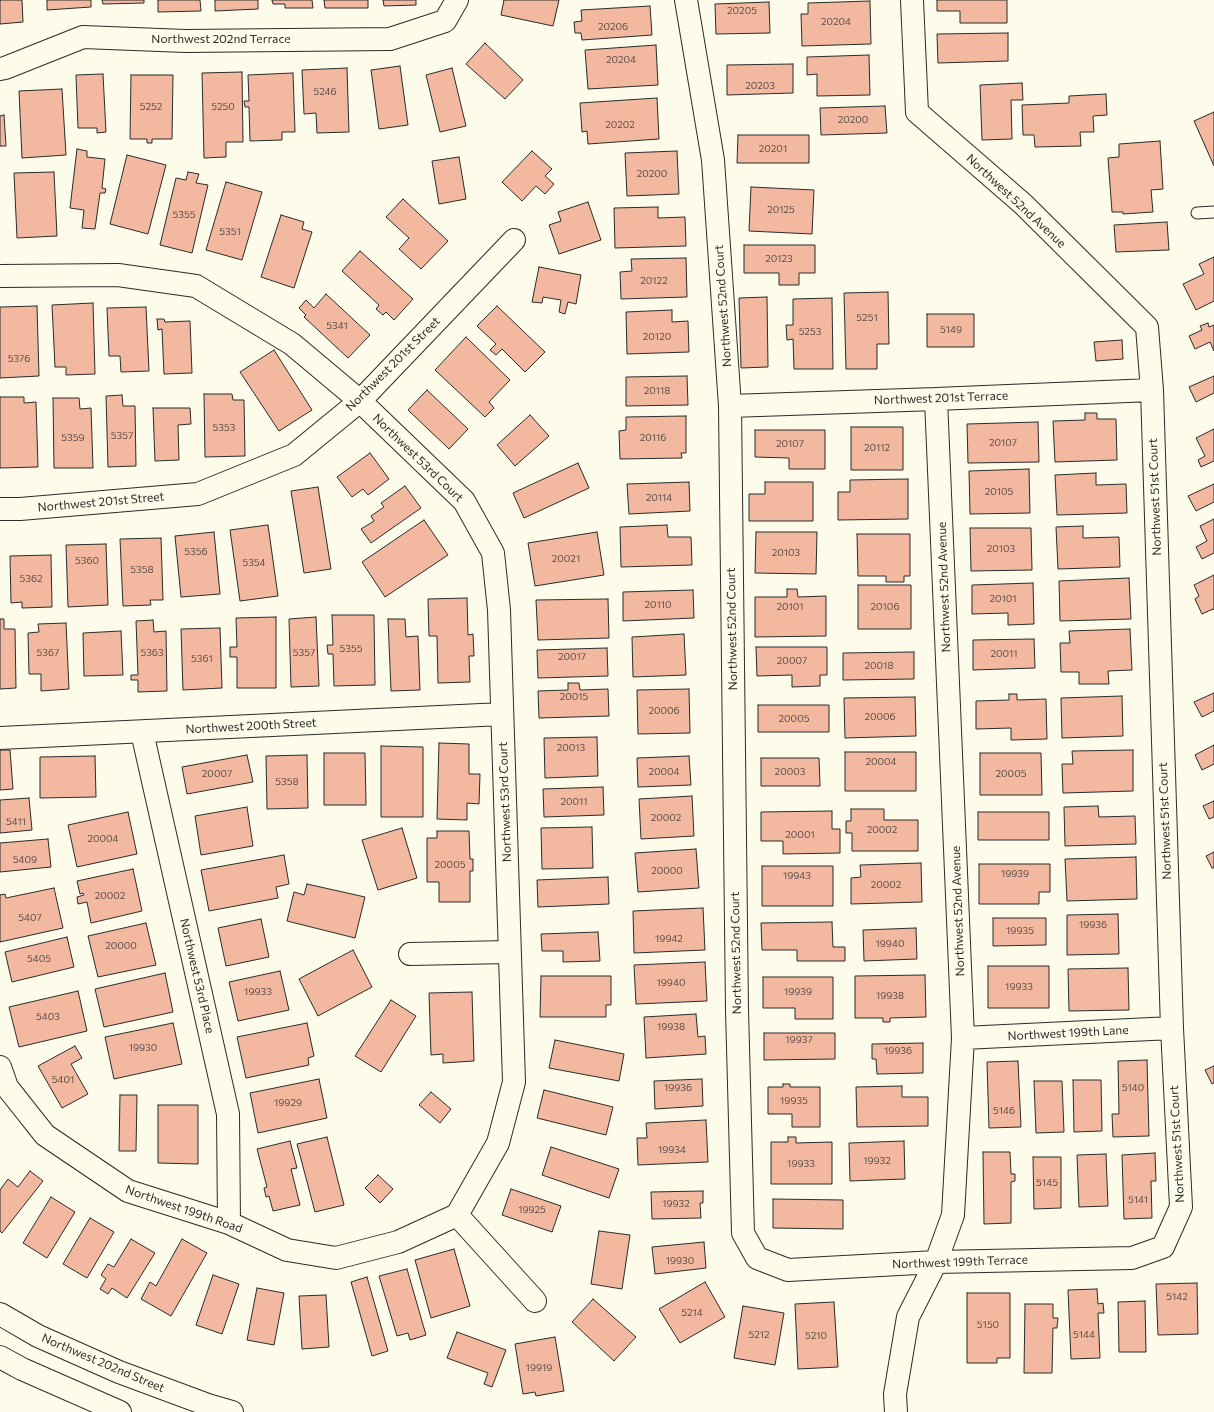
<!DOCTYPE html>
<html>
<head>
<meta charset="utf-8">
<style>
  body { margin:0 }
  canvas { display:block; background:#fdfbea }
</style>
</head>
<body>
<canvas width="1214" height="1412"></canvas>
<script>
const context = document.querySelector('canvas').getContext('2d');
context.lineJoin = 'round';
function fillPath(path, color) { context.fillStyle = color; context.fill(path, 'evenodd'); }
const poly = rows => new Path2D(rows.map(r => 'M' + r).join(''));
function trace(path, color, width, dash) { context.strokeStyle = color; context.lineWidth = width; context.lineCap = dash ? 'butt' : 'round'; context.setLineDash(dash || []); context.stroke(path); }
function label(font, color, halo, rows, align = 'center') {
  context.font = font + ' Commissioner,sans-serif'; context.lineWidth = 3; context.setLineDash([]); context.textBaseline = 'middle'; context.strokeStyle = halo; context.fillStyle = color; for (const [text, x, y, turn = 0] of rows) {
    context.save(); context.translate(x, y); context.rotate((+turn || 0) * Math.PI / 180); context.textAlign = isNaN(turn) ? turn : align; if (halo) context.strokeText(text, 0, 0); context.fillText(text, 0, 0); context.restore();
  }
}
const building = poly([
  [0,0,22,0,23,22,0,24,0,0],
  [47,0,91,0,91,7,47,10,47,0],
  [102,0,144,0,144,3,103,4,102,0],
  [158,0,200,0,201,11,158,12,158,0],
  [215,0,258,0,258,9,215,11,215,0],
  [272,0,312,0,313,8,285,8,285,4,273,4,272,0],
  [324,0,368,0,368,8,325,8,324,0],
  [383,0,416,0,416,5,384,6,383,0],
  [504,0,559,0,553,26,501,15,504,0],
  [937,0,1007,0,1007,23,960,23,960,11,937,11,937,0],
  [870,1,871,44,802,46,801,14,808,14,808,3,870,1],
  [769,2,770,33,716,34,715,4,769,2],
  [650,6,652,35,582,40,581,33,575,33,574,22,582,21,581,10,650,6],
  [1008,33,1008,61,938,63,937,34,1008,33],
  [485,43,523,80,505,99,466,64,485,43],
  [656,45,658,85,588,89,585,50,656,45],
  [869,55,870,95,817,96,817,74,807,75,807,57,869,55],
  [793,64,793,93,727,95,727,65,793,64],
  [400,66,408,125,379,129,371,70,400,66],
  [347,68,349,132,317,133,316,113,304,114,302,70,347,68],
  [452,68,466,126,440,132,426,75,452,68],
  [242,72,243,142,226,142,226,157,204,158,202,73,242,72],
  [293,73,295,132,282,132,282,140,250,141,249,107,245,107,244,101,249,101,248,75,293,73],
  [103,74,106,132,97,133,97,128,78,128,76,75,103,74],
  [131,75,173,75,172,139,152,139,152,143,147,143,147,139,130,139,131,75],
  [1022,83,1023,100,1011,100,1012,139,982,140,980,85,1022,83],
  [62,89,66,155,22,158,19,91,62,89],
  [1106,94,1107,115,1093,116,1094,132,1080,132,1081,146,1035,147,1034,135,1023,135,1022,105,1069,103,1069,96,1106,94],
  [657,98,659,139,588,144,587,131,582,132,580,103,657,98],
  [885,106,887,133,821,135,820,108,885,106],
  [1214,112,1214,166,1194,121,1214,112],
  [4,115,6,146,0,146,0,116,4,115],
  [738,135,809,135,809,163,737,163,738,135],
  [1160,141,1163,189,1151,190,1153,212,1123,214,1123,212,1112,212,1108,158,1119,157,1119,144,1160,141],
  [77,149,87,151,87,157,105,159,102,188,106,189,105,193,100,193,95,229,82,228,84,210,70,208,77,149],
  [532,151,552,169,545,176,554,184,545,194,536,186,522,201,502,182,532,151],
  [677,151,679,194,627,196,625,153,677,151],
  [127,155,166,165,148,234,110,224,127,155],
  [459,157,466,199,439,204,432,161,459,157],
  [54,172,57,236,17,238,14,173,54,172],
  [188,172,199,174,196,183,208,185,192,253,160,245,176,178,186,180,188,172],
  [226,182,262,192,242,260,206,250,226,182],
  [751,187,814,190,812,234,749,231,751,187],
  [403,199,448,241,421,269,399,249,409,238,386,217,403,199],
  [588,202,601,240,559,254,549,225,561,221,558,212,588,202],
  [658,207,658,218,685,217,686,246,615,248,614,208,658,207],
  [281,215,304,222,302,229,312,232,294,288,261,277,281,215],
  [1167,222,1169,250,1116,252,1114,225,1167,222],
  [744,245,815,245,815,273,799,273,799,285,779,285,779,273,744,273,744,245],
  [360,251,413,299,394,320,386,312,383,315,376,309,379,305,342,271,360,251],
  [1214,257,1214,301,1196,310,1183,284,1204,274,1199,264,1214,257],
  [686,258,687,297,621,299,620,272,632,271,631,259,686,258],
  [539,267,581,275,576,304,568,302,565,314,559,312,561,300,543,297,542,303,532,302,539,267],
  [888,292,889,344,877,344,877,369,846,369,844,293,888,292],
  [326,294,370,335,348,358,304,317,306,315,299,308,306,300,314,308,326,294],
  [767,297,768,367,741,368,739,298,767,297],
  [832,298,833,369,794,369,793,339,787,340,786,325,793,325,793,299,832,298],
  [93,303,95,374,66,375,66,367,55,367,52,305,93,303],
  [37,306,39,376,0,378,0,307,37,306],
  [497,306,545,352,525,372,502,349,496,355,490,350,496,344,477,326,497,306],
  [146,307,149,371,121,372,120,356,109,356,107,308,146,307],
  [672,310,672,322,688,321,689,352,627,354,626,312,672,310],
  [927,314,974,314,974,347,927,347,927,314],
  [157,319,164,319,165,322,190,321,192,373,164,374,162,329,158,330,157,319],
  [1208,323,1209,327,1214,325,1214,351,1210,342,1195,349,1189,336,1202,330,1200,326,1208,323],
  [466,337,510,380,489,402,494,408,485,417,435,370,466,337],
  [1122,340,1123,359,1096,361,1094,342,1122,340],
  [274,350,312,410,279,431,240,372,274,350],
  [687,376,688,405,626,406,626,377,687,376],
  [1214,376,1214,393,1196,402,1189,387,1214,376],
  [427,390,468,429,449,449,408,410,427,390],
  [204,394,232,394,233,400,244,400,245,456,205,457,204,394],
  [122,395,123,406,135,406,136,466,108,467,106,396,122,395],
  [0,397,24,397,24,403,36,402,38,467,0,468,0,397],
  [53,398,79,398,80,409,91,408,93,468,54,468,53,398],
  [153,408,190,408,191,424,178,425,179,460,155,461,153,408],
  [1085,413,1097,413,1097,419,1116,419,1117,460,1055,462,1053,421,1085,420,1085,413],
  [530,415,549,436,515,466,497,445,530,415],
  [686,416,686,453,681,453,682,458,620,459,619,431,626,430,626,417,686,416],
  [1038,422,1039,462,968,463,967,424,1038,422],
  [851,427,903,427,903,470,851,470,851,427],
  [1214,429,1214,461,1201,467,1198,460,1205,456,1196,438,1214,429],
  [755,430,825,430,825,469,789,469,789,458,755,457,755,430],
  [370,453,389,479,368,495,363,489,352,497,337,477,370,453],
  [578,463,589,488,524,518,513,493,578,463],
  [1029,469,1030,513,970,514,969,471,1029,469],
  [1096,473,1096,485,1126,484,1127,513,1057,515,1055,475,1096,473],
  [908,479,908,519,838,520,838,492,850,492,850,480,908,479],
  [689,482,690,511,629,514,627,484,689,482],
  [765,482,813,482,813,521,749,521,749,494,765,494,765,482],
  [1214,484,1214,502,1196,511,1188,496,1214,484],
  [405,486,421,508,371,543,361,529,374,521,371,516,384,507,381,503,405,486],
  [318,487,331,569,304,573,291,491,318,487],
  [1214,519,1214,553,1202,559,1196,547,1207,541,1200,526,1214,519],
  [424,520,448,555,385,597,362,562,424,520],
  [268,525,278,596,240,601,230,530,268,525],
  [667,525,668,537,691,537,692,565,621,567,620,527,667,525],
  [1083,526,1083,538,1119,537,1120,567,1058,569,1056,527,1083,526],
  [970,528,1031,528,1032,570,971,571,970,528],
  [214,532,220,594,181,597,175,536,214,532],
  [597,532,604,575,535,586,528,543,597,532],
  [756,532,817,532,816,574,755,573,756,532],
  [857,534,910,534,910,576,904,576,904,582,886,582,886,576,858,576,857,534],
  [161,538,163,600,150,600,151,605,123,606,120,539,161,538],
  [106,544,108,605,68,607,66,545,106,544],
  [51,555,52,607,22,608,22,602,11,603,10,556,51,555],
  [1214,575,1214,610,1213,609,1202,614,1195,599,1199,596,1194,585,1214,575],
  [1129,578,1131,619,1060,621,1059,581,1129,578],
  [1033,583,1034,624,1008,625,1008,613,972,614,972,585,1033,583],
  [858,585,911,585,911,629,858,629,858,585],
  [787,589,797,589,798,597,826,596,826,636,755,637,755,597,787,597,787,589],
  [693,590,694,618,623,621,623,592,693,590],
  [467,598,468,635,473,634,474,656,469,656,470,682,438,683,437,636,429,636,428,599,467,598],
  [608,599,609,638,538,640,536,600,608,599],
  [332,615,374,615,375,685,334,686,333,654,328,654,327,645,333,645,332,615],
  [276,617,276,688,237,688,237,657,230,657,230,647,237,647,236,618,276,617],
  [316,617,319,686,291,687,289,619,316,617],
  [0,619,4,619,4,629,15,629,16,688,0,689,0,619],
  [388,619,405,619,406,637,418,636,420,690,391,691,388,619],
  [153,620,154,632,166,631,167,691,138,692,138,680,131,680,131,675,138,675,136,621,153,620],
  [66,623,69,689,41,691,41,674,29,674,28,633,39,632,38,624,66,623],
  [220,628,222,688,183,690,181,629,220,628],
  [1130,629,1132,670,1108,671,1109,684,1079,684,1079,672,1061,672,1060,643,1070,643,1069,631,1130,629],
  [121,631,123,675,84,676,83,633,121,631],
  [684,634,686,675,633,677,632,637,684,634],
  [1034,639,1035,668,973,670,973,640,1034,639],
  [756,647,827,647,827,675,820,675,820,686,792,687,792,675,757,676,756,647],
  [607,648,608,676,538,678,537,650,607,648],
  [914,652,914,679,843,680,843,653,914,652],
  [568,683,579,683,580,690,608,689,609,716,539,718,538,691,568,690,568,683],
  [689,689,690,733,638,734,637,690,689,689],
  [1214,693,1214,711,1202,717,1194,702,1214,693],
  [1009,694,1017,694,1017,700,1046,699,1047,739,1011,740,1011,728,976,729,976,701,1009,700,1009,694],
  [1122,696,1123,736,1062,738,1061,698,1122,696],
  [915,697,916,736,845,738,844,698,915,697],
  [758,705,829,705,829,732,758,732,758,705],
  [597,737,598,776,545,778,544,738,597,737],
  [439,743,469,744,469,774,480,774,479,804,467,803,467,820,437,819,439,743],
  [1214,745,1214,764,1202,770,1195,755,1214,745],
  [381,746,423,747,423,817,381,817,381,746],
  [0,750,10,750,13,789,0,790,0,750],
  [1133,750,1133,791,1063,793,1062,764,1073,764,1072,751,1133,750],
  [845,752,916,752,916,791,845,791,845,752],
  [324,753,365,753,366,805,324,805,324,753],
  [980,753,1041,753,1042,795,980,795,980,753],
  [247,755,253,782,187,794,182,767,247,755],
  [307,755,308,808,267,809,266,756,307,755],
  [95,756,96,797,40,798,40,757,95,756],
  [689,756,691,785,638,787,637,758,689,756],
  [761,758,819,758,820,786,761,786,761,758],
  [603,787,604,815,544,817,543,789,603,787],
  [692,796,694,836,641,839,639,799,692,796],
  [29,798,32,830,0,833,0,800,29,798],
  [1214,801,1214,817,1209,819,1203,806,1214,801],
  [1098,806,1099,817,1135,816,1136,844,1065,846,1064,807,1098,806],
  [247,807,253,846,201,855,195,816,247,807],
  [851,809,884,809,884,820,918,820,918,851,852,851,852,833,846,833,846,821,851,821,851,809],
  [832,811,832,829,840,829,840,853,783,854,783,841,761,841,761,812,832,811],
  [128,812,137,854,77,867,68,825,128,812],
  [978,812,1049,812,1049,840,978,840,978,812],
  [592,827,593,868,542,869,541,828,592,827],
  [402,828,417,878,378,890,362,840,402,828],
  [437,831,469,831,470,859,473,859,473,871,470,871,470,902,439,902,439,882,427,882,427,838,437,838,437,831],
  [48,839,51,867,0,872,0,843,48,839],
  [696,849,699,888,638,892,635,853,696,849],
  [1214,852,1214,868,1212,868,1206,856,1214,852],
  [284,855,289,884,276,887,278,898,209,911,201,870,284,855],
  [1136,857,1137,899,1067,901,1065,859,1136,857],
  [921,863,922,902,851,904,851,878,861,877,860,865,921,863],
  [979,864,1050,864,1050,892,1039,892,1039,904,979,904,979,864],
  [762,866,833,866,833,906,762,906,762,866],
  [133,869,142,911,91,923,87,902,78,904,77,897,84,895,83,893,80,894,77,881,133,869],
  [608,877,609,904,538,907,537,880,608,877],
  [307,884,365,897,355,938,287,921,294,892,304,895,307,884],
  [54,888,63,928,0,942,0,895,5,894,6,898,54,888],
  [703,908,705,950,634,953,633,911,703,908],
  [1118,914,1119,954,1067,955,1067,915,1118,914],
  [993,918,1046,918,1046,945,993,946,993,918],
  [261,919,269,957,226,966,218,928,261,919],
  [832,922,833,947,845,947,845,961,797,961,797,950,762,950,761,923,832,922],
  [146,923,156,965,98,977,88,936,146,923],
  [916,928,917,959,864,961,863,930,916,928],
  [598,932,600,961,563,962,563,951,542,951,541,934,598,932],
  [67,937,74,967,12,982,5,952,67,937],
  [353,950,372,987,318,1016,299,979,353,950],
  [705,962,707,1001,636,1004,634,965,705,962],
  [988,966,1049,966,1049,1008,988,1008,988,966],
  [1128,968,1129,1010,1069,1011,1068,969,1128,968],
  [280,971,289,1010,238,1021,229,982,280,971],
  [165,973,173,1012,104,1027,95,989,165,973],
  [925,975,926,1017,890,1018,890,1022,883,1022,883,1018,855,1018,855,976,925,975],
  [541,976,611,976,611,1005,606,1005,606,1017,540,1017,541,976],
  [763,977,833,977,833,1019,795,1019,795,1008,763,1008,763,977],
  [78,991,87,1031,19,1047,9,1007,78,991],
  [472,992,474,1061,443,1063,443,1054,431,1055,429,993,472,992],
  [391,1000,416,1016,381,1072,355,1056,391,1000],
  [696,1014,698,1037,705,1036,706,1054,646,1058,644,1017,696,1014],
  [173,1023,182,1064,114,1079,105,1037,173,1023],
  [307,1023,314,1056,308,1058,309,1065,246,1078,237,1037,307,1023],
  [764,1033,835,1033,835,1059,764,1060,764,1033],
  [555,1040,624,1054,619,1081,549,1068,555,1040],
  [923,1043,923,1073,877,1074,876,1059,872,1059,872,1044,923,1043],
  [75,1046,82,1058,71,1064,88,1094,62,1108,38,1066,75,1046],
  [1147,1060,1149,1136,1113,1137,1112,1114,1119,1114,1118,1061,1147,1060],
  [1018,1061,1021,1127,989,1128,987,1062,1018,1061],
  [1214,1066,1214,1083,1212,1084,1205,1070,1214,1066],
  [319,1079,327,1118,258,1133,250,1093,319,1079],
  [702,1079,703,1106,655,1109,654,1081,702,1079],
  [1073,1080,1101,1080,1102,1131,1074,1132,1073,1080],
  [1034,1081,1062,1081,1064,1132,1036,1133,1034,1081],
  [783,1084,790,1084,790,1087,820,1087,820,1127,792,1127,792,1114,768,1114,768,1087,783,1087,783,1084],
  [902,1086,902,1097,928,1097,928,1126,857,1127,856,1087,902,1086],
  [544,1090,613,1107,606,1135,537,1118,544,1090],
  [431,1092,451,1109,440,1123,419,1105,431,1092],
  [120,1095,137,1095,136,1151,119,1151,120,1095],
  [158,1105,198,1105,198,1164,158,1163,158,1105],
  [706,1120,708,1162,638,1165,637,1138,647,1138,646,1123,706,1120],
  [327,1137,344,1205,315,1212,297,1144,327,1137],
  [788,1137,796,1137,796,1143,832,1142,832,1184,771,1184,771,1142,788,1142,788,1137],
  [290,1141,297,1168,291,1169,300,1205,273,1211,269,1196,266,1197,264,1188,267,1187,257,1149,290,1141],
  [904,1141,905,1179,850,1181,849,1143,904,1141],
  [551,1147,619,1169,609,1198,542,1175,551,1147],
  [983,1152,1010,1152,1011,1174,1015,1174,1015,1181,1011,1182,1011,1223,984,1224,983,1152],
  [1155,1153,1156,1181,1151,1181,1152,1218,1124,1219,1122,1155,1155,1153],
  [1106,1154,1108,1206,1079,1207,1077,1155,1106,1154],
  [1033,1157,1061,1157,1061,1208,1034,1209,1033,1157],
  [30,1171,43,1181,2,1233,0,1231,0,1190,8,1179,18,1187,30,1171],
  [378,1175,393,1189,380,1203,365,1188,378,1175],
  [511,1189,561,1206,552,1232,502,1215,511,1189],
  [703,1191,703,1203,700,1203,701,1218,652,1219,651,1192,703,1191],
  [51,1197,75,1212,47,1258,23,1243,51,1197],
  [773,1199,843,1200,843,1229,773,1228,773,1199],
  [90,1218,114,1232,87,1278,63,1264,90,1218],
  [599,1231,630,1235,622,1289,591,1284,599,1231],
  [131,1239,155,1253,127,1298,112,1288,108,1294,100,1289,106,1279,101,1275,108,1264,114,1267,131,1239],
  [182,1239,207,1253,171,1316,141,1299,150,1282,156,1286,182,1239],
  [704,1242,706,1268,655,1274,652,1247,704,1242],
  [454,1249,470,1306,431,1318,415,1260,454,1249],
  [407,1269,426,1335,410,1340,408,1333,397,1336,379,1276,407,1269],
  [213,1275,239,1284,222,1334,196,1325,213,1275],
  [367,1277,388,1351,372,1356,351,1282,367,1277],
  [705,1282,725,1317,680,1343,659,1309,705,1282],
  [1197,1283,1198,1334,1158,1335,1156,1284,1197,1283],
  [257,1288,284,1293,274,1345,247,1340,257,1288],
  [1097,1289,1098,1304,1103,1303,1104,1313,1098,1313,1100,1358,1071,1359,1068,1290,1097,1289],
  [967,1293,1010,1293,1010,1358,997,1358,997,1363,967,1363,967,1293],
  [326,1295,329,1347,302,1349,299,1296,326,1295],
  [593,1299,636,1337,614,1361,572,1322,593,1299],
  [1145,1301,1146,1352,1119,1352,1118,1302,1145,1301],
  [834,1302,838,1367,798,1369,795,1304,834,1302],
  [1025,1304,1053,1304,1053,1318,1058,1318,1057,1328,1053,1328,1052,1373,1024,1373,1025,1304],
  [743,1306,784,1313,775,1365,734,1358,743,1306],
  [457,1332,506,1350,492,1387,484,1384,488,1373,447,1358,457,1332],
  [555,1337,564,1391,536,1396,535,1392,523,1394,515,1344,555,1337]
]);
fillPath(building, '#f2b8a0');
trace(building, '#2b2b2b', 1);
const service = poly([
  [1197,213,1214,212]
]);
const minor = poly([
  [686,0,713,160,730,406,737,1010,743,1233,757,1258,788,1270,936,1262,1132,1258,1163,1247,1181,1207,1172,1028,1152,390,1147,327,1023,204,917,112,912,0],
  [0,69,5,68,83,37,185,41,390,39,445,21,457,0],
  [0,276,118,275,196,286,292,344,360,401,464,501,493,553,499,610,514,1082,498,1143,457,1215],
  [730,406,936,399,1152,390],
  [0,509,20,509,198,494,294,455,360,401,514,240],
  [142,732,228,1114,229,1223],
  [0,738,502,714],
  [410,954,509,952],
  [963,1038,1172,1028],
  [0,1067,7,1087,45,1135,128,1191,229,1223,287,1250,336,1258,398,1242,457,1215],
  [457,1215,535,1301],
  [896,1412,895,1394,908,1317,936,1262,953,1215,963,1038,936,399]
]);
const primary = poly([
  [0,1314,38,1336,119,1372,208,1405,232,1412],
  [0,1357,22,1369,120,1412]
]);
trace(service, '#2b2b2b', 13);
trace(minor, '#2b2b2b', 24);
trace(primary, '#2b2b2b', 24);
trace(service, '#fdfbea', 11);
trace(minor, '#fdfbea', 22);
trace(primary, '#fdfbea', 22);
label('10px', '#5d4e48', null, [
  ["20205",742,11],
  ["20204",836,22],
  ["20206",613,27],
  ["20204",621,60],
  ["20203",760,86],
  ["5246",325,92],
  ["5252",151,107],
  ["5250",223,107],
  ["20200",853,120],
  ["20202",620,125],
  ["20201",773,149],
  ["20200",652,174],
  ["20125",781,210],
  ["5355",184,215],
  ["5351",230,232],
  ["20123",779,259],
  ["20122",654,281],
  ["5251",867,318],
  ["5341",337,326],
  ["5149",951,330],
  ["5253",810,332],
  ["20120",657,337],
  ["5376",19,359],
  ["20118",657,391],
  ["5353",224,428],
  ["5357",122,436],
  ["5359",73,438],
  ["20116",653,438],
  ["20107",1003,443],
  ["20107",790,444],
  ["20112",877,448],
  ["20105",999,492],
  ["20114",659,498],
  ["20103",1001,549],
  ["5356",196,552],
  ["20103",786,553],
  ["20021",566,559],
  ["5360",87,561],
  ["5354",254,563],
  ["5358",142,570],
  ["5362",31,579],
  ["20101",1003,599],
  ["20110",658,605],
  ["20101",790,607],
  ["20106",885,607],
  ["5355",351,649],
  ["5367",48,653],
  ["5363",152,653],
  ["5357",304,653],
  ["20011",1004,654],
  ["20017",572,657],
  ["5361",202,659],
  ["20007",792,661],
  ["20018",879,666],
  ["20015",574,697],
  ["20006",664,711],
  ["20006",880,717],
  ["20005",794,719],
  ["20013",571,748],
  ["20004",881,762],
  ["20004",664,772],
  ["20003",790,772],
  ["20007",217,774],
  ["20005",1011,774],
  ["5358",287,782],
  ["20011",574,802],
  ["20002",666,818],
  ["5411",16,822],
  ["20002",882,830],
  ["20001",800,835],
  ["20004",103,839],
  ["5409",25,860],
  ["20005",450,865],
  ["20000",667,871],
  ["19939",1015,874],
  ["19943",797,876],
  ["20002",886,885],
  ["20002",110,896],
  ["5407",30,918],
  ["19936",1093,925],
  ["19935",1020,931],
  ["19942",669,939],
  ["19940",890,944],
  ["20000",121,946],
  ["5405",39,959],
  ["19940",671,983],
  ["19933",1019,987],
  ["19933",258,992],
  ["19939",798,992],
  ["19938",890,996],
  ["5403",48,1017],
  ["19938",671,1027],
  ["19937",799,1040],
  ["19930",143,1048],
  ["19936",898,1051],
  ["5401",63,1080],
  ["19936",678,1088],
  ["5140",1133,1088],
  ["19935",794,1101],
  ["19929",288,1103],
  ["5146",1004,1111],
  ["19934",672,1150],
  ["19932",877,1161],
  ["19933",801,1164],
  ["5145",1047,1183],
  ["5141",1138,1200],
  ["19932",676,1204],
  ["19925",532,1210],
  ["19930",680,1261],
  ["5142",1177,1297],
  ["5214",692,1313],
  ["5150",988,1325],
  ["5212",759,1335],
  ["5144",1084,1335],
  ["5210",816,1336],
  ["19919",539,1368]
]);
label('12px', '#2b2b2b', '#fdfbea', [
  ["Northwest 202nd Terrace",221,39],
  ["Northwest 52nd Avenue",1016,201,43],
  ["Northwest 52nd Court",723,306,-94],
  ["Northwest 201st Street",393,364,-45],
  ["Northwest 201st Terrace",941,398,-2],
  ["Northwest 53rd Court",418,458,44],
  ["Northwest 51st Court",1155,497,-92],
  ["Northwest 201st Street",101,502,-5],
  ["Northwest 52nd Avenue",944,587,-92],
  ["Northwest 52nd Court",732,629,-91],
  ["Northwest 200th Street",251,726,-3],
  ["Northwest 53rd Court",505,802,-92],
  ["Northwest 51st Court",1165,821,-92],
  ["Northwest 52nd Avenue",958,911,-92],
  ["Northwest 52nd Court",736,953,-91],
  ["Northwest 53rd Place",197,976,77],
  ["Northwest 199th Lane",1068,1033,-3],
  ["Northwest 51st Court",1177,1144,-93],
  ["Northwest 199th Road",184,1209,19],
  ["Northwest 199th Terrace",960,1262,-2],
  ["Northwest 202nd Street",103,1363,23]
]);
</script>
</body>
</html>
